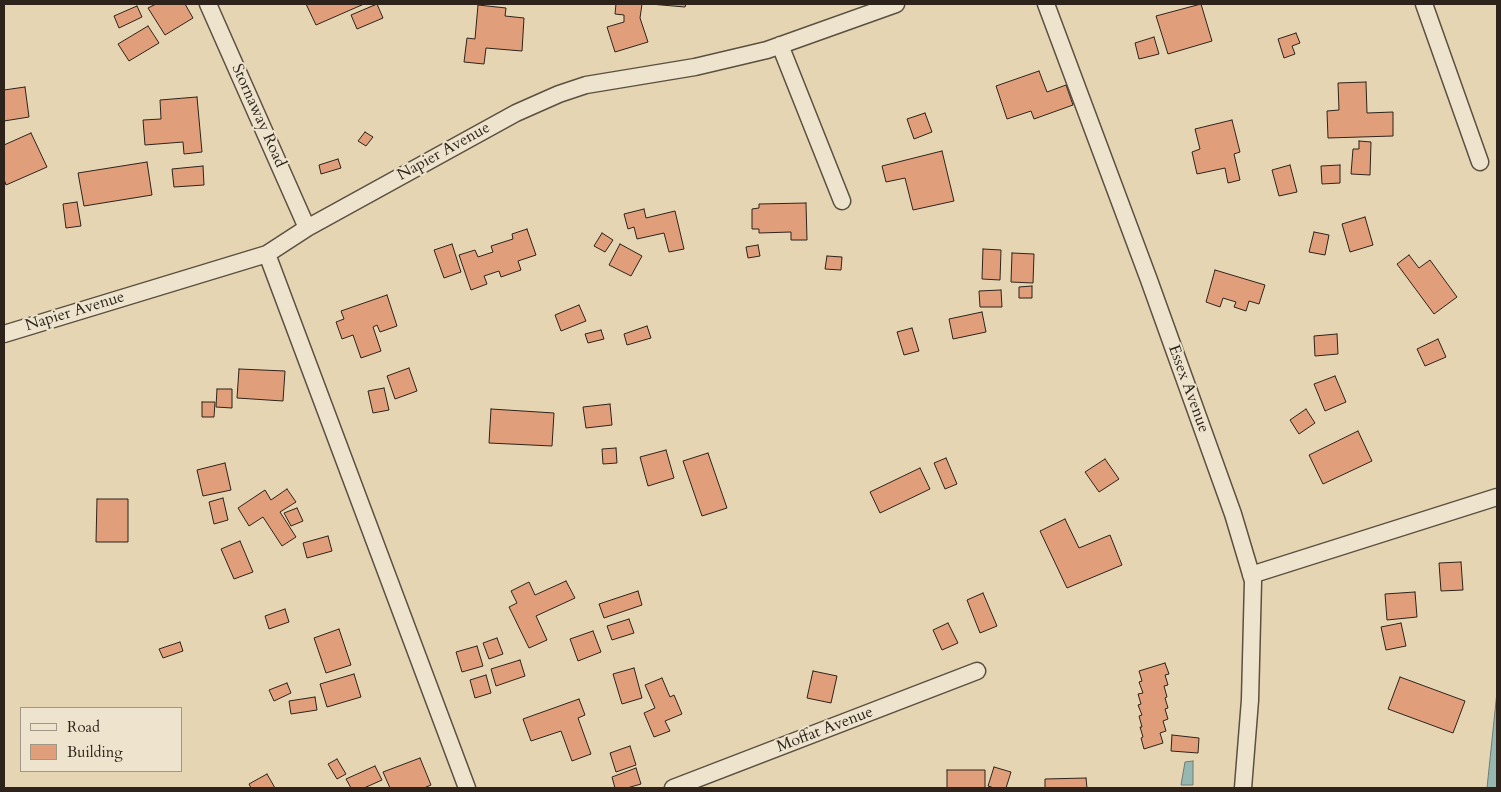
<!DOCTYPE html>
<html>
<head>
<meta charset="utf-8">
<style>
  body { margin:0 }
  #map { position:relative; width:1501px; height:792px; overflow:hidden; background:#e5d5b3; font-family:Cardo,serif }
  canvas { display:block }
  .frame { position:absolute; inset:0; border:5px solid #2d231b; pointer-events:none }
  .legend { position:absolute; left:20px; top:707px; width:162px; height:65px; box-sizing:border-box; background:#eee4ce; border:1px solid #a19786; margin:0; padding:6px 9px; list-style:none; font-size:15px; color:#2d231b }
  .legend li { display:flex; align-items:center; gap:10px; height:25px }
  .legend b { width:25px; border:1px solid #a19786 }
</style>
</head>
<body>
<div id="map">
<canvas width="1501" height="792"></canvas>
<div class="frame"></div>
<ul class="legend">
<li><b style="height:6px;background:#eee4ce"></b>Road</li>
<li><b style="height:14px;background:#e19e7b"></b>Building</li>
</ul>
</div>
<script>
const context = document.querySelector('canvas').getContext('2d');
context.lineJoin = 'round';
function fillPath(path, color) { context.fillStyle = color; context.fill(path, 'evenodd'); }
const poly = rows => new Path2D(rows.map(r => 'M' + r).join(''));
function trace(path, color, width, dash) { context.strokeStyle = color; context.lineWidth = width; context.lineCap = dash ? 'butt' : 'round'; context.setLineDash(dash || []); context.stroke(path); }
function label(font, color, halo, rows, align = 'center') {
  context.font = font + ' Cardo,serif'; context.lineWidth = 4; context.setLineDash([]); context.textBaseline = 'middle'; context.strokeStyle = halo; context.fillStyle = color; for (const [text, x, y, turn = 0] of rows) {
    context.save(); context.translate(x, y); context.rotate((+turn || 0) * Math.PI / 180); context.textAlign = isNaN(turn) ? turn : align; if (halo) context.strokeText(text, 0, 0); context.fillText(text, 0, 0); context.restore();
  }
}
const water = poly([
  [1497,692,1497,788,1487,788,1497,692],
  [1193,761,1193,785,1181,785,1185,762,1193,761]
]);
fillPath(water, '#96b8b1');
trace(water, '#6c7c75', 1);
const building = poly([
  [156,4,185,4,193,18,165,35,148,8,156,4],
  [306,4,364,4,316,25,306,4],
  [377,4,383,18,357,29,351,15,377,4],
  [616,4,642,4,640,18,648,42,615,52,607,27,624,22,624,15,615,14,616,4],
  [650,4,686,4,685,7,650,4],
  [1201,4,1212,41,1168,54,1156,16,1201,4],
  [478,5,506,8,505,16,524,18,522,51,486,48,484,64,464,62,467,38,475,39,478,5],
  [137,6,142,17,119,28,114,16,137,6],
  [148,26,159,43,129,61,118,44,148,26],
  [1296,33,1300,43,1292,46,1295,54,1284,58,1278,39,1296,33],
  [1154,37,1159,54,1139,59,1135,43,1154,37],
  [1039,71,1047,92,1066,85,1073,105,1034,119,1031,111,1007,119,996,86,1039,71],
  [1366,82,1367,113,1393,112,1393,136,1328,138,1327,111,1339,110,1338,83,1366,82],
  [25,87,29,117,4,121,4,90,25,87],
  [197,97,202,152,184,154,183,142,145,145,143,120,161,119,160,100,197,97],
  [925,113,932,132,914,139,907,119,925,113],
  [1232,120,1240,152,1234,154,1240,180,1228,183,1225,168,1197,174,1192,152,1200,149,1195,129,1232,120],
  [365,132,373,137,366,146,358,141,365,132],
  [31,133,47,167,6,185,4,179,4,145,31,133],
  [1359,141,1371,142,1370,175,1351,174,1353,149,1359,149,1359,141],
  [942,151,954,201,913,210,905,178,886,182,882,166,942,151],
  [338,159,341,168,321,174,319,165,338,159],
  [147,162,152,195,84,206,78,173,147,162],
  [1290,165,1297,192,1279,196,1272,170,1290,165],
  [1340,165,1340,183,1322,184,1321,166,1340,165],
  [203,166,204,185,174,187,172,169,203,166],
  [77,202,81,226,66,228,63,204,77,202],
  [806,203,807,240,791,240,791,232,759,233,759,229,752,229,752,209,759,208,759,204,806,203],
  [644,209,646,218,675,211,684,249,669,252,664,233,637,239,634,227,628,229,624,214,644,209],
  [1365,217,1373,245,1350,252,1342,224,1365,217],
  [527,229,536,255,518,261,521,270,501,277,499,271,484,276,487,284,471,290,459,255,475,250,478,257,493,252,491,246,513,239,512,234,527,229],
  [1314,232,1329,235,1325,255,1309,252,1314,232],
  [602,233,613,240,605,252,594,246,602,233],
  [452,244,461,272,444,278,434,250,452,244],
  [620,244,642,256,631,276,609,265,620,244],
  [758,245,760,256,748,258,746,247,758,245],
  [983,249,1001,250,1000,280,982,279,983,249],
  [1012,253,1034,254,1033,283,1011,282,1012,253],
  [1409,255,1419,268,1430,260,1457,297,1434,314,1397,264,1409,255],
  [827,256,842,257,841,270,825,269,827,256],
  [1215,270,1265,285,1259,304,1249,301,1246,311,1234,307,1236,302,1223,298,1220,307,1206,302,1215,270],
  [1032,286,1032,298,1019,298,1019,287,1032,286],
  [1001,290,1002,307,980,307,979,291,1001,290],
  [387,295,397,326,380,332,377,325,373,327,381,351,361,358,353,335,342,339,336,322,344,319,341,311,387,295],
  [579,305,586,321,561,331,555,315,579,305],
  [982,312,986,332,953,339,949,319,982,312],
  [647,326,651,338,627,345,624,334,647,326],
  [912,328,919,351,904,355,897,332,912,328],
  [601,330,604,339,588,343,585,334,601,330],
  [1337,334,1338,354,1315,356,1314,336,1337,334],
  [1438,339,1446,357,1425,366,1417,349,1438,339],
  [409,368,417,391,395,399,387,376,409,368],
  [239,369,285,371,283,401,237,398,239,369],
  [1335,376,1346,402,1325,411,1314,384,1335,376],
  [384,388,389,410,373,413,368,391,384,388],
  [217,389,232,389,232,408,216,407,217,389],
  [202,402,215,402,214,417,202,417,202,402],
  [610,404,612,425,586,428,583,407,610,404],
  [491,409,554,413,552,446,489,443,491,409],
  [1306,409,1315,423,1299,434,1290,420,1306,409],
  [1358,431,1372,461,1323,484,1309,455,1358,431],
  [616,448,617,463,603,464,602,449,616,448],
  [666,450,674,478,648,486,640,457,666,450],
  [708,453,727,508,702,516,683,461,708,453],
  [946,458,957,484,945,489,934,463,946,458],
  [1105,459,1119,479,1099,492,1085,472,1105,459],
  [225,463,231,490,203,496,197,470,225,463],
  [920,468,930,489,880,513,870,492,920,468],
  [287,489,296,502,280,512,296,537,282,546,263,517,249,526,238,508,265,490,271,500,287,489],
  [223,498,228,520,214,524,209,502,223,498],
  [97,499,128,499,128,542,96,542,97,499],
  [297,508,303,521,291,526,284,513,297,508],
  [1065,519,1079,548,1110,535,1122,565,1067,588,1040,531,1065,519],
  [328,536,332,551,307,558,303,543,328,536],
  [240,541,253,572,234,579,221,549,240,541],
  [1461,562,1463,590,1441,591,1439,563,1461,562],
  [566,581,575,598,536,616,547,640,529,648,509,607,517,603,511,591,529,582,535,595,566,581],
  [638,591,642,605,604,618,599,604,638,591],
  [1415,592,1417,617,1387,620,1385,594,1415,592],
  [983,593,997,626,980,633,967,600,983,593],
  [285,609,289,622,269,629,265,616,285,609],
  [629,619,634,633,612,640,607,626,629,619],
  [948,623,958,643,942,650,933,630,948,623],
  [1401,623,1406,646,1386,650,1381,627,1401,623],
  [339,629,351,665,326,673,314,638,339,629],
  [593,631,601,652,578,661,570,639,593,631],
  [497,638,503,654,489,659,483,643,497,638],
  [180,642,183,651,163,658,159,649,180,642],
  [477,646,483,666,462,672,456,652,477,646],
  [520,660,525,676,496,686,491,669,520,660],
  [1165,663,1169,674,1165,675,1168,685,1164,686,1167,697,1165,698,1168,708,1165,709,1168,719,1163,721,1166,731,1160,733,1163,743,1144,749,1141,738,1143,737,1140,727,1142,727,1139,716,1142,715,1138,705,1141,704,1138,694,1143,693,1139,682,1142,681,1139,671,1165,663],
  [634,668,642,698,622,704,613,674,634,668],
  [813,671,837,676,831,703,807,698,813,671],
  [354,674,361,697,327,707,320,684,354,674],
  [486,675,491,693,475,698,470,680,486,675],
  [1400,677,1465,701,1453,733,1388,709,1400,677],
  [662,678,670,697,674,695,682,714,665,721,670,731,654,737,644,713,655,708,645,685,662,678],
  [287,683,291,693,274,701,269,690,287,683],
  [315,697,317,710,291,714,289,701,315,697],
  [579,699,585,715,578,718,591,754,572,761,561,731,531,741,523,719,579,699],
  [1172,735,1199,738,1198,753,1171,751,1172,735],
  [630,746,636,765,616,772,610,753,630,746],
  [420,758,431,785,424,788,390,788,383,772,420,758],
  [337,759,346,774,337,779,328,764,337,759],
  [375,766,382,780,364,788,351,788,346,779,375,766],
  [994,767,1011,772,1006,788,994,788,988,786,994,767],
  [636,768,641,784,627,788,615,788,612,777,636,768],
  [947,770,985,770,985,788,947,788,947,770],
  [267,774,275,788,251,788,249,784,267,774],
  [1086,778,1087,788,1045,788,1045,779,1086,778]
]);
fillPath(building, '#e19e7b');
trace(building, '#2d231b', 1);
const street = poly([
  [208,4,307,228],
  [1046,4,1149,280,1233,514,1253,581,1250,700,1243,788],
  [1424,4,1480,162],
  [780,45,842,201],
  [267,254,467,788],
  [4,334,267,254,307,228,516,113,559,94,586,85,695,67,767,50,896,4],
  [1251,575,1497,497],
  [673,788,977,671]
]);
trace(street, '#5b5041', 19);
trace(street, '#eee4ce', 16);
label('16px', '#2d231b', '#eee4ce', [
  ["Stornaway Road",258,116,66],
  ["Napier Avenue",444,152,-29],
  ["Napier Avenue",75,312,-17],
  ["Essex Avenue",1188,389,70],
  ["Moffat Avenue",825,730,-21]
]);
</script>
</body>
</html>
